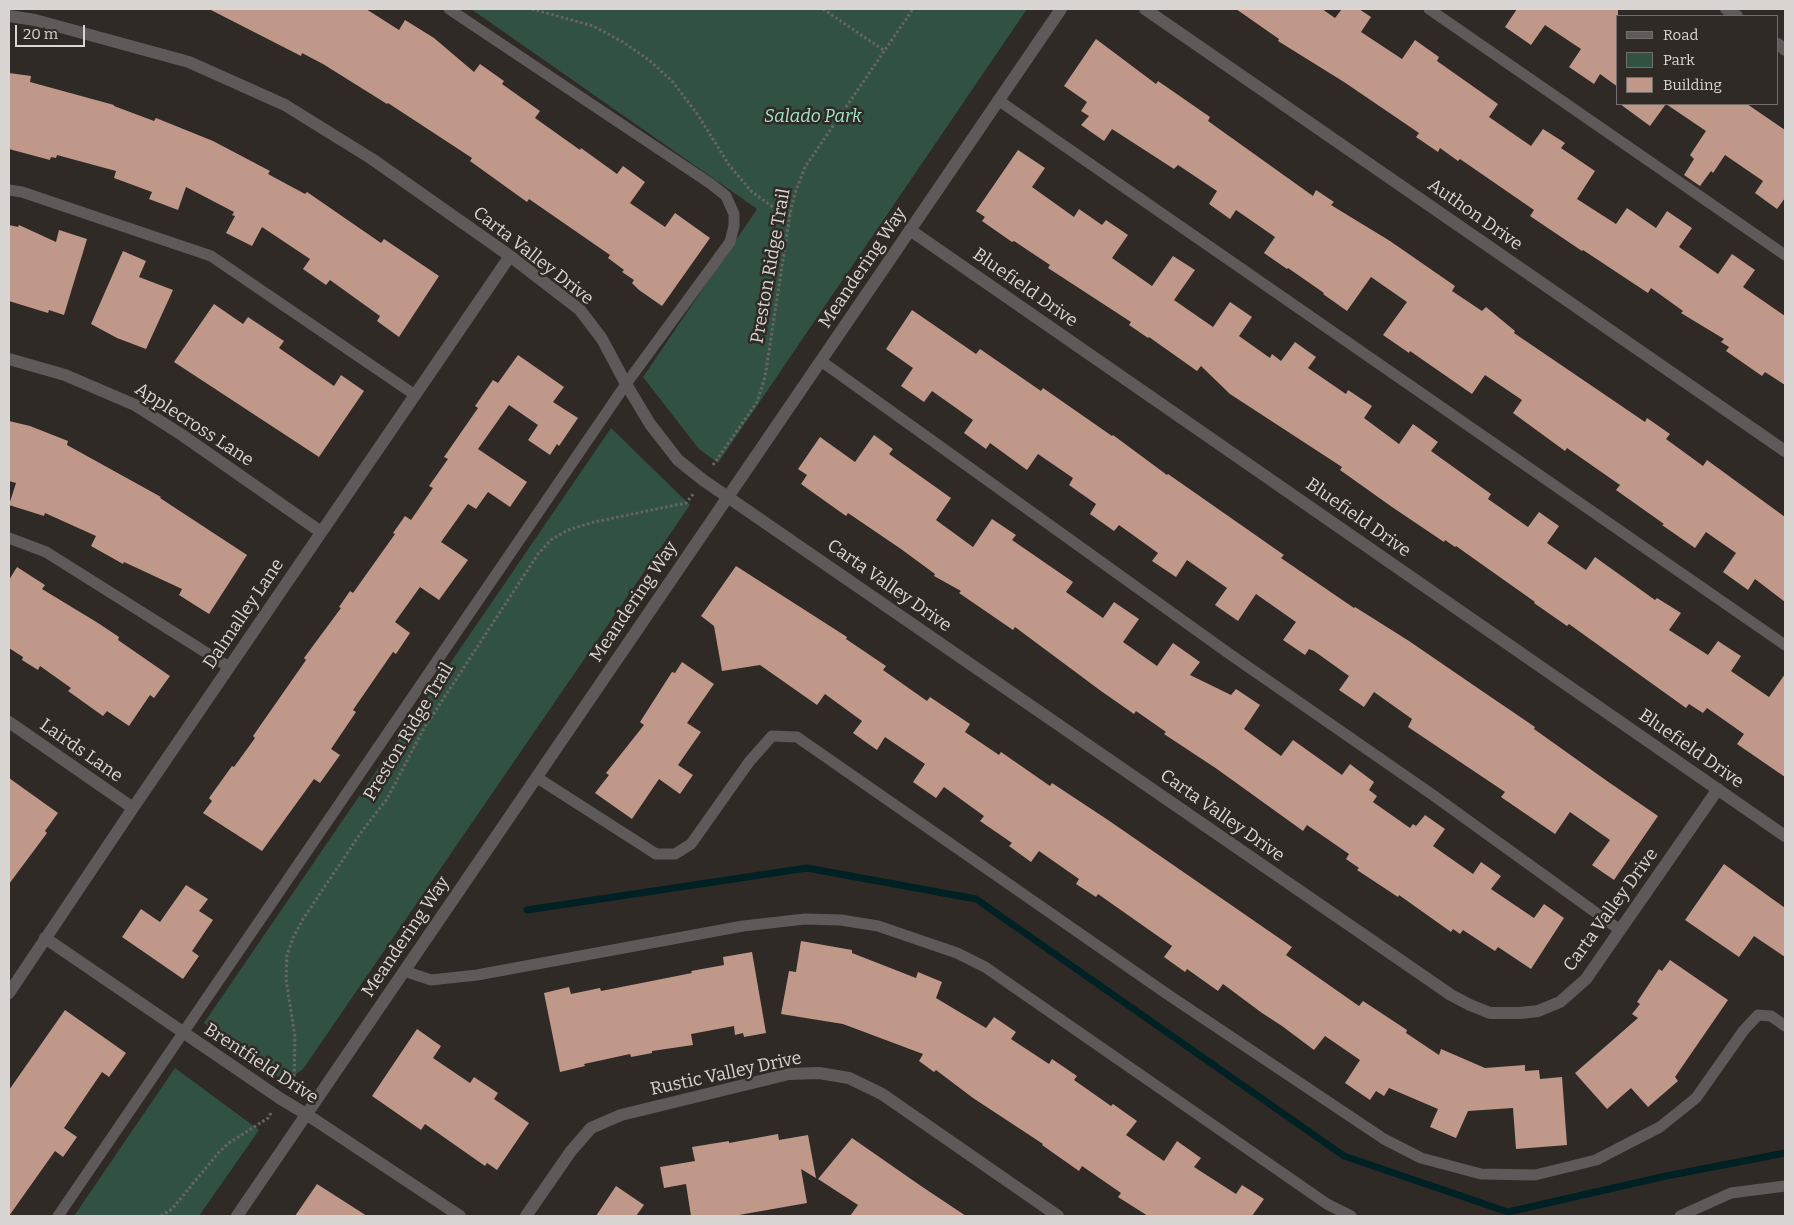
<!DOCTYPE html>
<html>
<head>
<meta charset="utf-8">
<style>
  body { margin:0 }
  #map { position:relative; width:1794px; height:1225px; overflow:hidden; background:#2f2a26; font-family:Bitter,serif }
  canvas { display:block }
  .frame { position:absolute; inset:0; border:10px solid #d8d5d2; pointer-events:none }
  .legend { position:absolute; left:1616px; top:15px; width:162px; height:90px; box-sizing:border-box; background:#2f2a26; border:1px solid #736e6b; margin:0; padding:6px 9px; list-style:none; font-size:15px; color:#d8d5d2 }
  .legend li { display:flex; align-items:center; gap:10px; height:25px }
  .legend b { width:25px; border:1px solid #736e6b }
  .scale { position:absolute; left:15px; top:25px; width:70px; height:22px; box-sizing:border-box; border:2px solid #d8d5d2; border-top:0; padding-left:6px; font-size:15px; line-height:18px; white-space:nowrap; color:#d8d5d2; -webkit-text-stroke:4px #2f2a26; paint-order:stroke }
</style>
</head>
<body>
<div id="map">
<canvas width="1794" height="1225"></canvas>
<div class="frame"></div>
<ul class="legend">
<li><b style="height:6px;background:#5e5a59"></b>Road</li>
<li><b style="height:14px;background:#315143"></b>Park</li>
<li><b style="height:14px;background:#c0988a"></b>Building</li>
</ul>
<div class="scale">20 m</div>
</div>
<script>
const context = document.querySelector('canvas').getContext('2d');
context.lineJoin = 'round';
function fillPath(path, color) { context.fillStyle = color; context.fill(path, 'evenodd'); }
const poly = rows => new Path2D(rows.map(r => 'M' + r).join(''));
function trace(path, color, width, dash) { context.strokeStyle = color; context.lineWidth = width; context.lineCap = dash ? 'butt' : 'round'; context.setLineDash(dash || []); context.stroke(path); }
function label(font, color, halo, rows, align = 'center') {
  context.font = font + ' Bitter,serif'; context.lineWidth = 5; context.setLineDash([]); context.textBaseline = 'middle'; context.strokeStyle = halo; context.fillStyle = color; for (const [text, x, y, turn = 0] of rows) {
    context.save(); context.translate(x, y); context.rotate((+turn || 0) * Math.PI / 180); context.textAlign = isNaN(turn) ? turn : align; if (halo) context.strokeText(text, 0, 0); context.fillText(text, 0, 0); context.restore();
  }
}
fillPath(poly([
  [471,9,1027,9,718,463,699,449,643,377,757,209],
  [611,428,690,505,303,1069,285,1082,204,1023],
  [175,1068,259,1130,199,1216,74,1216]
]), '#315143');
trace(poly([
  [527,910,807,868,976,899,1344,1156,1508,1212,1666,1176,1785,1153]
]), '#002123', 7);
fillPath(poly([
  [209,9,366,9,399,30,405,20,434,38,474,72,480,64,504,81,502,84,540,111,535,118,580,150,581,148,617,174,623,166,645,182,630,203,665,227,675,213,710,238,662,306,639,290,632,283,634,280,622,272,624,270,608,258,610,255,529,199,527,202,470,161,472,158,388,103,387,104,323,64,302,53,301,56],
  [1236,9,1322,9,1335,18,1342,9,1359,9,1371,17,1361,32,1402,59,1415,40,1439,57,1437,61,1498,104,1489,117,1531,146,1543,129,1565,143,1561,148,1595,171,1577,199,1616,224,1627,208,1656,228,1667,211,1692,228,1679,247,1718,274,1732,254,1755,270,1743,287,1785,316,1785,385,1765,372,1762,376,1726,351,1729,347,1721,342,1724,339,1681,313,1683,311,1651,288,1648,293,1583,250,1582,251,1530,216,1534,210,1460,159,1458,161,1440,148,1438,152,1416,137,1419,133,1344,82,1278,41,1279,39],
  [1517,9,1618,9,1618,87,1600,74,1594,84,1569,67,1581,49,1545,25,1531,45,1505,27],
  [1096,39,1156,84,1158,81,1210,117,1208,121,1313,196,1316,190,1334,202,1331,205,1390,241,1455,286,1452,291,1482,311,1486,307,1515,331,1514,333,1645,422,1647,418,1670,434,1666,439,1703,466,1707,460,1785,517,1785,602,1755,579,1748,590,1723,572,1736,553,1706,532,1695,548,1662,525,1664,524,1616,490,1620,485,1567,448,1565,451,1513,413,1522,400,1485,375,1472,394,1410,351,1409,353,1383,335,1407,302,1371,277,1347,311,1323,294,1324,293,1288,268,1287,269,1264,253,1275,237,1236,210,1230,219,1209,204,1217,191,1178,165,1174,169,1112,129,1104,141,1081,125,1089,116,1081,111,1087,102,1064,86],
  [9,73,31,76,30,82,114,105,114,106,154,121,156,118,213,141,270,171,268,174,305,194,307,192,381,243,384,239,439,276,399,337,377,321,380,316,330,280,326,285,303,269,310,259,262,227,252,246,226,233,235,216,232,215,234,212,186,187,178,210,149,199,152,192,114,178,116,171,57,155,56,158,51,157,50,160,9,149],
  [1620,104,1747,104,1785,130,1785,198,1777,209,1755,193,1763,181,1725,155,1713,173,1711,171,1700,186,1684,175,1694,159,1690,155,1706,131,1666,104,1650,126],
  [1018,150,1045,168,1032,187,1074,217,1079,209,1102,225,1106,220,1128,235,1112,258,1152,286,1173,256,1195,270,1174,300,1213,327,1230,302,1252,317,1239,336,1270,358,1272,354,1281,361,1295,342,1316,357,1308,368,1346,394,1348,390,1372,406,1364,418,1399,444,1413,424,1438,442,1431,451,1491,494,1488,499,1528,527,1539,512,1559,526,1547,543,1586,570,1595,557,1655,600,1657,598,1681,613,1669,630,1708,655,1718,641,1741,656,1731,671,1769,697,1785,674,1785,777,1737,744,1744,734,1707,708,1703,713,1689,704,1686,708,1569,624,1567,626,1534,603,1535,602,1456,546,1455,547,1445,540,1444,542,1392,507,1340,470,1342,467,1230,394,1201,366,1197,371,1149,337,1148,338,1129,325,1131,322,1048,268,1050,265,1014,241,1012,242,982,221,985,217,976,211],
  [9,225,18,227,19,225,56,242,59,230,87,239,64,315,49,310,48,313,9,301],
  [123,251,146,261,139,277,173,290,146,349,117,338,91,324],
  [214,304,243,324,248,317,284,341,279,348,334,386,341,375,364,391,319,457,174,362],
  [912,310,976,354,980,349,1041,391,1043,388,1112,436,1113,435,1167,475,1168,474,1284,555,1281,558,1354,608,1355,607,1409,641,1482,691,1535,727,1534,729,1607,781,1658,816,1614,880,1592,865,1610,840,1570,812,1555,834,1501,797,1505,792,1408,727,1412,719,1374,692,1364,707,1339,690,1349,676,1314,651,1309,649,1305,655,1283,640,1296,622,1256,594,1238,621,1215,605,1227,588,1187,560,1176,577,1152,561,1158,553,1119,525,1114,531,1090,514,1096,504,1069,485,1073,478,1038,454,1027,470,990,443,986,449,964,433,973,420,932,391,924,402,901,386,913,368,886,349],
  [518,355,564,387,553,402,578,418,559,446,557,444,550,455,528,440,538,425,509,405,478,449,527,482,510,507,488,492,476,509,468,504,441,542,468,560,439,600,420,587,395,622,410,633,396,654,393,652,353,710,356,712,331,749,340,755,320,783,314,779,262,851,203,813,212,801,209,798,232,766,234,767,255,738,253,736,306,660,304,658,341,608,339,607,350,591,353,593,395,534,393,533,405,516,411,520,433,488,429,486,448,459,444,457,478,408,475,406,493,380,498,383],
  [9,421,30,426,68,441,67,445,161,497,160,498,247,555,209,614,179,595,182,589,124,562,123,564,91,546,96,536,45,513,44,516,9,505,16,483,9,481],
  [874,435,893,449,889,454,951,498,936,520,973,547,992,519,1016,535,1012,540,1073,582,1066,592,1103,618,1114,602,1139,619,1123,642,1157,666,1173,643,1200,662,1190,675,1231,695,1236,689,1260,705,1244,729,1281,756,1293,740,1342,775,1350,764,1374,782,1369,790,1377,796,1373,802,1410,828,1413,824,1416,826,1425,815,1445,829,1433,846,1473,874,1481,862,1501,876,1491,889,1534,918,1544,904,1564,918,1531,969,1498,947,1495,951,1463,930,1460,934,1453,929,1451,932,1399,895,1398,897,1357,870,1359,868,1346,859,1349,854,1307,825,1303,831,1217,769,1164,734,1166,732,1136,711,1134,714,1101,691,1015,627,1013,630,959,593,961,591,934,576,935,574,901,549,848,513,846,516,801,484,807,475,798,469,820,437,855,462],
  [736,566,847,637,846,639,886,666,883,670,927,701,930,697,970,724,965,732,999,755,1001,752,1050,786,1052,783,1108,820,1292,947,1286,955,1359,1006,1363,1001,1407,1030,1406,1033,1439,1055,1441,1049,1485,1068,1525,1065,1525,1071,1539,1070,1540,1079,1562,1077,1567,1145,1516,1149,1513,1108,1468,1111,1456,1138,1430,1127,1438,1109,1389,1088,1384,1096,1376,1091,1370,1100,1345,1083,1360,1060,1325,1036,1314,1050,1282,1026,1262,1013,1223,984,1218,991,1187,969,1185,972,1164,957,1172,946,1098,894,1096,897,1076,884,1079,879,1039,851,1031,862,1009,846,1012,843,980,821,984,816,944,787,936,798,913,782,925,764,885,737,877,750,853,733,862,721,825,694,817,705,760,665,722,671,714,626,701,616],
  [17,567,45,585,42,589,98,623,119,637,118,640,170,676,154,698,150,695,129,726,107,711,103,716,68,691,71,688,40,666,38,670,22,660,23,657,9,648,9,580],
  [682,662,714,684,687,723,701,732,678,765,693,775,680,794,659,779,632,819,595,793,609,775,606,773,644,725,640,722,672,672,675,673],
  [9,778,58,813,45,831,47,833,9,884],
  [1724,864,1785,908,1785,957,1754,936,1739,957,1685,920],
  [186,885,208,899,199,911,213,920,192,951,199,956,183,979,122,937,141,909,160,922],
  [801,941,852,950,852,953,916,978,918,972,942,982,936,998,986,1028,994,1017,1016,1032,1011,1039,1049,1064,1052,1059,1077,1076,1074,1080,1111,1106,1113,1104,1137,1121,1126,1135,1164,1161,1177,1141,1201,1158,1194,1167,1236,1194,1242,1185,1264,1199,1252,1216,1148,1216,1118,1197,1121,1193,1082,1166,1079,1171,1042,1145,1043,1144,973,1098,936,1070,934,1072,919,1061,923,1054,843,1024,781,1014,789,971,796,972],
  [752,952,766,1033,744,1037,743,1033,735,1035,734,1026,691,1034,693,1045,652,1051,652,1053,631,1057,630,1054,584,1064,585,1066,560,1072,544,993,569,987,571,994,600,988,601,991,692,973,691,971,724,965,723,957],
  [1670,960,1728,1000,1675,1077,1678,1081,1648,1107,1631,1088,1607,1109,1575,1073,1638,1018,1632,1014,1640,1004,1637,1002,1659,969,1662,971],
  [65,1010,126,1053,109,1077,102,1072,64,1128,77,1137,63,1157,55,1151,9,1216,9,1090],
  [417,1029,441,1046,433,1058,470,1083,474,1077,498,1093,494,1099,529,1123,497,1170,487,1163,485,1166,425,1124,421,1130,372,1096],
  [778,1134,779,1140,808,1135,816,1178,801,1169,807,1203,733,1216,691,1216,686,1184,664,1188,660,1167,695,1161,692,1147,729,1141,729,1143],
  [852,1138,921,1186,966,1216,850,1216,858,1205,818,1179],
  [317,1184,367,1216,295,1216],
  [616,1186,644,1205,636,1216,596,1216]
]), '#c0988a');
trace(poly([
  [532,9,593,26,623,42,649,60,672,81,698,115,729,165,752,192,773,207,790,214],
  [823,9,885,51],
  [713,465,757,402,765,377,790,214,795,193,805,167,913,9],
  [290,1085,294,1080,295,1037,286,979,287,955,293,938,303,919,362,831,387,799,423,730,538,554,551,540,568,530,594,522,686,503,694,493],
  [161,1216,172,1209,219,1152,229,1143,268,1118,271,1113]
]), '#696562', 3, [2.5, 2.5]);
trace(poly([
  [1429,9,1785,255],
  [998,100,1785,645],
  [9,190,22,192,211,256,415,395],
  [821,361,1231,655,1430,793,1620,930],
  [9,538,46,552,229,667],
  [536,777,656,854,675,854,691,844,749,762,772,736,797,737,1167,994,1384,1139,1421,1158,1481,1174,1535,1175,1596,1160,1660,1127,1696,1098,1744,1030,1758,1015,1771,1016,1785,1026],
  [404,971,431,980,477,975,743,926,805,919,841,920,878,926,957,953,985,967,1327,1204,1351,1216],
  [58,1216,626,384,730,242,734,226,734,214,726,196,711,184,449,9],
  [1680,1216,1731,1193,1785,1186]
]), '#5e5a59', 11);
trace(poly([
  [1145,9,1785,451],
  [9,16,35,20,189,62,285,105,372,159,510,256,580,310,602,339,626,384,650,424,678,460,703,480,1451,995,1470,1005,1490,1013,1520,1013,1538,1011,1560,1002,1586,979,1718,789],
  [910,230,1785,836],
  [9,359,65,375,135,405,182,435,321,532],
  [9,722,133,808],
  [45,938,281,1099,306,1114],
  [9,993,133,808,510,256],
  [526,1216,571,1151,591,1128,621,1115,789,1074,819,1073,849,1078,882,1094,1058,1216]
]), '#5e5a59', 12);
trace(poly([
  [1726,9,1737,16],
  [1778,44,1785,50],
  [306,1114,460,1216],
  [237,1216,1061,9]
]), '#5e5a59', 12);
label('italic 18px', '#a2e7c7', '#2f2a26', [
  ["Salado Park",813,117]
]);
label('18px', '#d8d5d2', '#2f2a26', [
  ["Authon Drive",1475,215,35],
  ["Carta Valley Drive",533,256,38],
  ["Preston Ridge Trail",771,266,-80],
  ["Meandering Way",863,268,-56],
  ["Bluefield Drive",1025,288,35],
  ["Applecross Lane",194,425,33],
  ["Bluefield Drive",1358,518,35],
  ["Carta Valley Drive",889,586,35],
  ["Meandering Way",634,602,-56],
  ["Dalmalley Lane",244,614,-56],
  ["Preston Ridge Trail",409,732,-59],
  ["Bluefield Drive",1691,749,35],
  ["Lairds Lane",81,751,35],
  ["Carta Valley Drive",1222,816,35],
  ["Carta Valley Drive",1611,910,-54],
  ["Meandering Way",406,937,-56],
  ["Brentfield Drive",261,1064,33],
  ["Rustic Valley Drive",726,1074,-12]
]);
</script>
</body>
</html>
